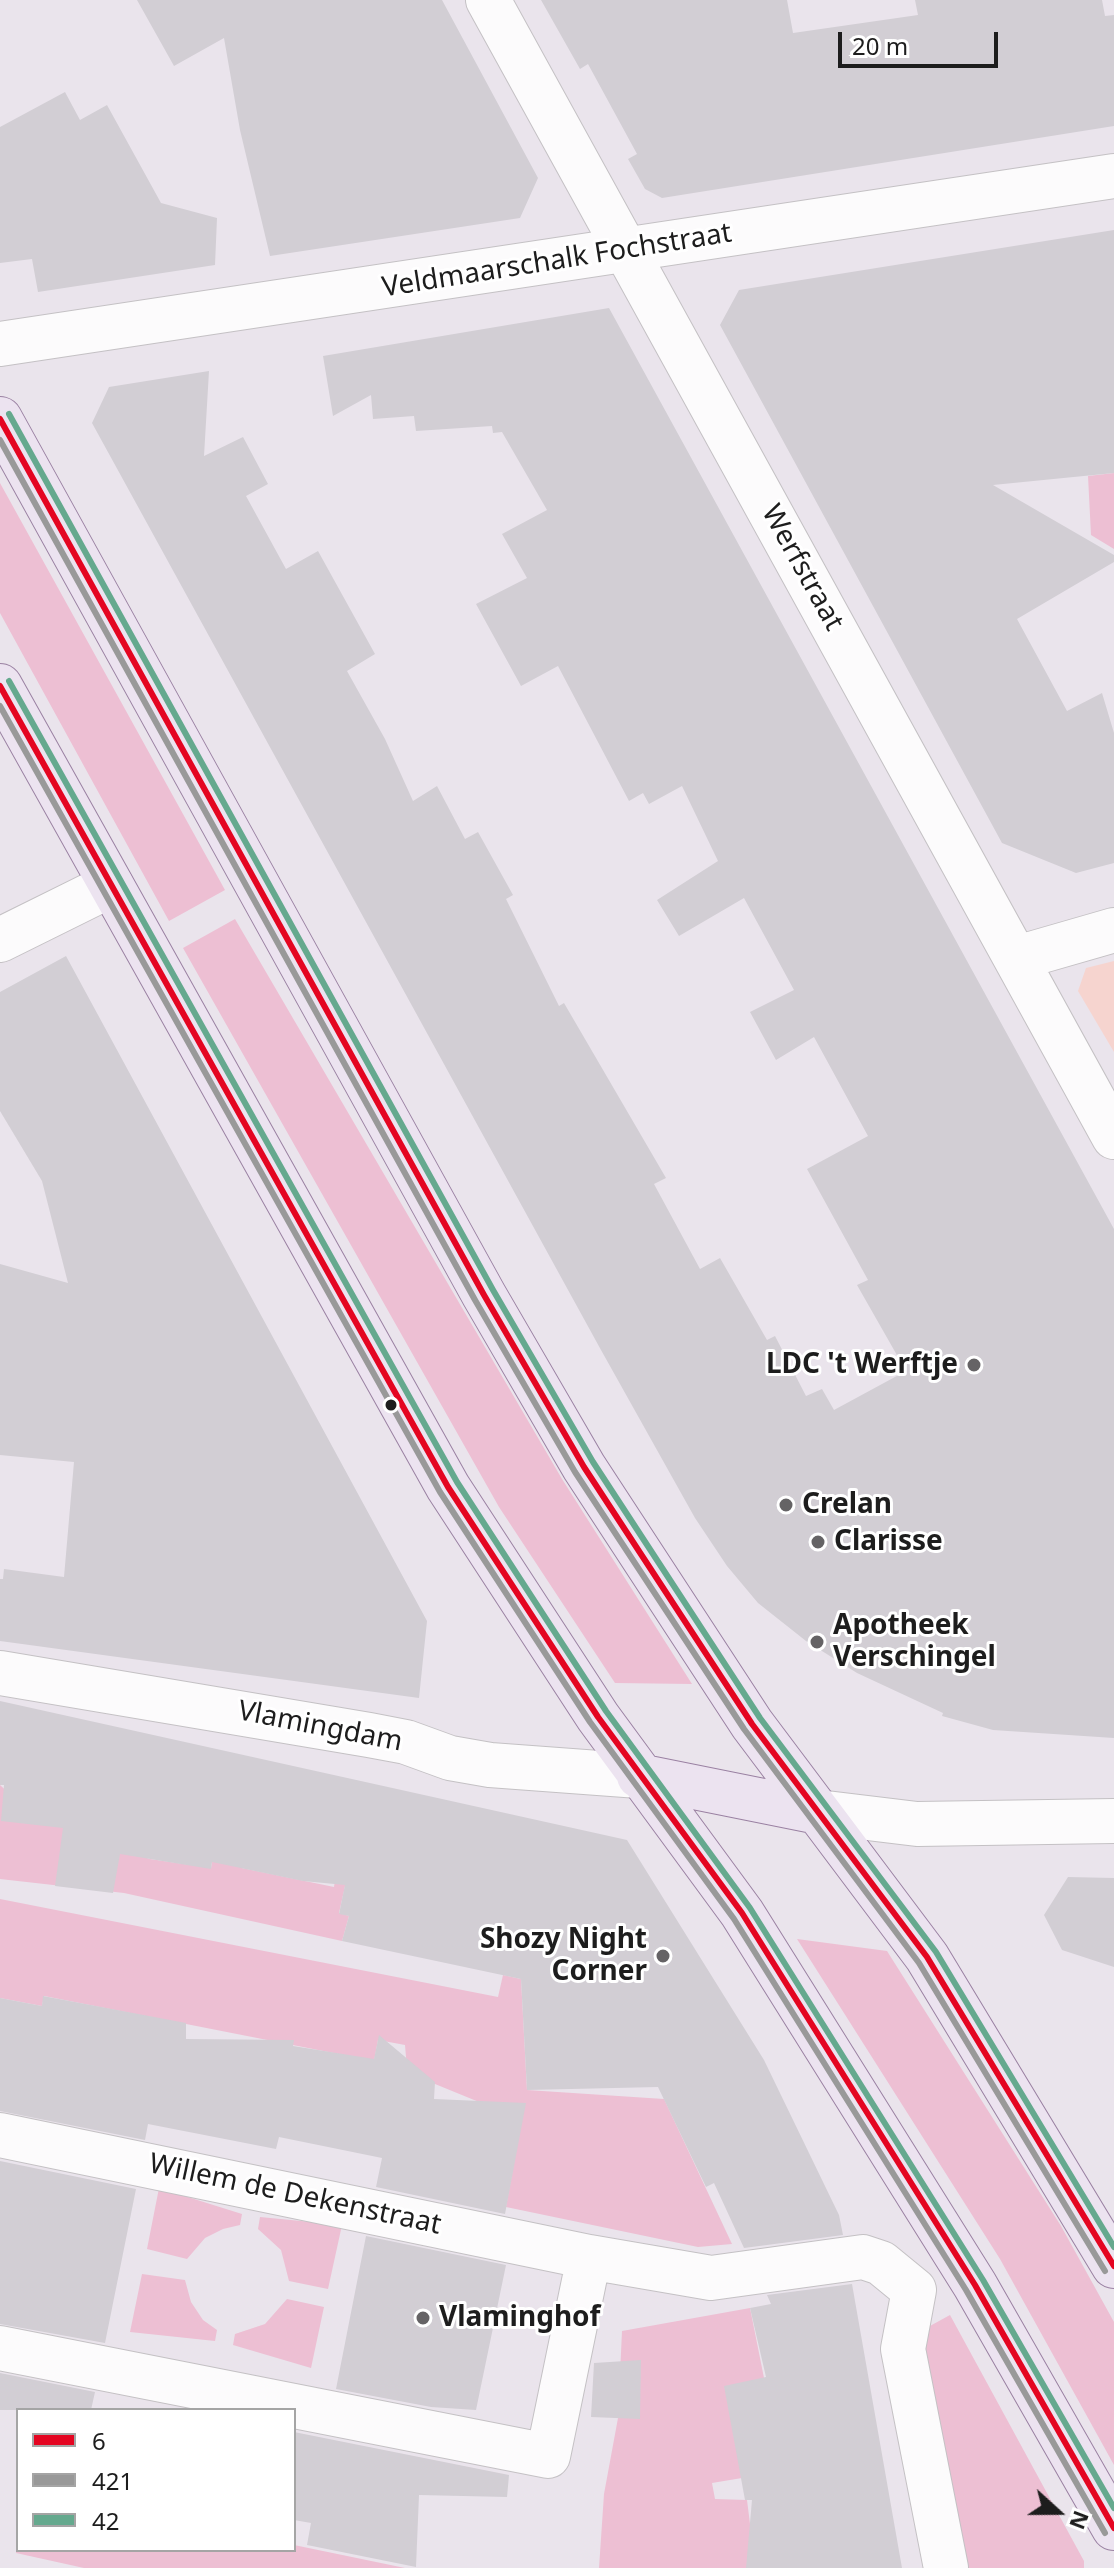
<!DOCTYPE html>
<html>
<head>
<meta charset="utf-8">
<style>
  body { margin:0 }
  #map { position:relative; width:1114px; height:2568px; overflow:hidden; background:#eae4ec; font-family:"Noto Sans",sans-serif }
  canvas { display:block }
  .legend { position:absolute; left:16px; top:2408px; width:280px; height:144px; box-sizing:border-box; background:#fff; border:2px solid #a5a5a5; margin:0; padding:10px 14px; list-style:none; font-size:24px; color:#1d1d1d }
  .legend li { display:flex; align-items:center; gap:16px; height:40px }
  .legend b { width:40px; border:2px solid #a5a5a5 }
  .north { position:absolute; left:1018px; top:2472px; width:80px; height:80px; -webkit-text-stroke:6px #fff; paint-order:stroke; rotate:111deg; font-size:22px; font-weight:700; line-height:32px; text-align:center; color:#1d1d1d }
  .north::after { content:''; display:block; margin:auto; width:28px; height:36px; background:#1d1d1d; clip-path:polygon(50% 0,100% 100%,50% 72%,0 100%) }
  .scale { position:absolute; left:838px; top:32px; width:160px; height:36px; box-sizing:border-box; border:4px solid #1d1d1d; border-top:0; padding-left:10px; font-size:24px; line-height:28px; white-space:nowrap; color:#1d1d1d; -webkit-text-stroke:6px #fff; paint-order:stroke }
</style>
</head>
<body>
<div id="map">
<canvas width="1114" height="2568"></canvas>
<ul class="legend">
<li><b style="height:10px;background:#e40521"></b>6</li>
<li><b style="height:10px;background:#999"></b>421</li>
<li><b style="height:10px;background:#65a98e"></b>42</li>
</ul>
<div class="north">N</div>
<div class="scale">20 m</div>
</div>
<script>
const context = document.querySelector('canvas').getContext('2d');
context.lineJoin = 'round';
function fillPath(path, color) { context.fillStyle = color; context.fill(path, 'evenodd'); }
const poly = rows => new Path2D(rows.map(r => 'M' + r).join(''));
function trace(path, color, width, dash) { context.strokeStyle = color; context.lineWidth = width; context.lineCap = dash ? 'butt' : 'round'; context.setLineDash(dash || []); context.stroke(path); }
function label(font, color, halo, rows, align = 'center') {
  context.font = font + ' "Noto Sans",sans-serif'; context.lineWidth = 6; context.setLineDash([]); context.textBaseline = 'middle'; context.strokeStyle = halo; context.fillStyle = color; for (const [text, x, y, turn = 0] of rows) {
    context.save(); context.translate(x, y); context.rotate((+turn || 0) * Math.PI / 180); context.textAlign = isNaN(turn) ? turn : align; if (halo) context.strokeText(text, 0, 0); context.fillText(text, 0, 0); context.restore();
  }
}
fillPath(poly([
  [1114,473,1114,549,1091,535,1088,476],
  [0,483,225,890,169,921,0,613],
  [235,919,562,1479,692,1684,615,1683,499,1507,183,948],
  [0,1785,33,1816,150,1859,211,1868,215,1847,242,1868,334,1887,335,1880,346,1882,339,1913,349,1916,342,1941,124,1893,0,1879],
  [0,1899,498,1997,503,1975,521,1979,527,2090,664,2099,732,2244,698,2247,506,2207,523,2113,501,2111,435,2084,408,2081,405,2045,378,2040,374,2061,44,1996,42,2006,0,1998],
  [797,1939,887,1951,1061,2226,1114,2322,1114,2465,1000,2259],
  [159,2188,242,2214,240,2225,223,2229,205,2238,187,2259,147,2249],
  [260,2217,342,2225,328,2289,289,2281,281,2250,258,2229],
  [142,2274,185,2280,191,2302,203,2320,217,2330,215,2341,130,2332],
  [287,2299,324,2307,311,2368,233,2345,235,2334,265,2324],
  [750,2308,764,2378,772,2473,712,2483,715,2499,747,2500,753,2548,749,2568,599,2568,604,2494,618,2418,622,2331],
  [950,2315,1084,2561,1084,2568,958,2568,919,2332],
  [18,2541,18,2550,294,2550,294,2545,405,2568,84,2568,16,2553]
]), '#edbfd3');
fillPath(poly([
  [1114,961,1114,1052,1078,991,1086,968]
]), '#f6d4cf');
fillPath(poly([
  [137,0,442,0,538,178,520,218,270,256,240,130,224,38,174,66],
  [541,0,787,0,793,33,918,15,915,0,1102,0,1105,16,1114,15,1114,126,662,198,645,189,628,159,637,154,588,64,580,69],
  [65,92,80,120,107,105,161,203,217,218,215,265,38,292,32,259,0,263,0,127],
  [1114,230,1114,473,993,485,1114,555,1114,562,1017,619,1067,711,1102,693,1114,733,1114,863,1076,873,1002,843,720,325,739,290],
  [609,308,1114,1229,1114,1738,993,1730,942,1716,943,1713,857,1673,806,1641,758,1603,727,1566,695,1518,601,1350,92,423,109,387,209,371,204,456,243,437,268,484,246,496,286,569,318,551,375,654,347,671,385,739,413,801,437,786,465,839,478,832,513,895,506,899,559,1006,564,1003,666,1178,654,1184,700,1269,720,1258,767,1340,775,1336,806,1396,822,1389,834,1410,906,1371,857,1285,868,1280,807,1169,868,1136,814,1037,776,1060,750,1012,794,990,744,898,679,936,657,900,718,861,682,786,649,804,643,793,629,801,558,666,521,686,476,604,527,578,502,534,547,510,502,432,493,433,492,426,416,431,414,416,373,419,371,395,333,416,323,356],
  [66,956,427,1621,419,1698,0,1641,0,1579,3,1579,4,1569,64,1577,74,1462,0,1455,0,1264,68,1283,42,1181,0,1111,0,992],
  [0,1701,627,1840,764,2060,839,2215,843,2235,744,2248,714,2183,706,2187,658,2087,527,2090,521,1979,342,1941,349,1916,339,1914,345,1885,303,1881,212,1862,211,1869,120,1854,113,1893,55,1886,63,1828,1,1821,4,1785,0,1785],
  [1068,1877,1114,1878,1114,1967,1062,1950,1044,1915],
  [43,1996,186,2023,186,2039,294,2040,293,2046,374,2059,379,2035,435,2082,434,2099,526,2103,505,2214,376,2187,382,2158,279,2137,276,2149,148,2124,145,2140,0,2111,0,1998,42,2006],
  [0,2161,136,2189,105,2343,0,2324],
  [366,2236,506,2265,476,2410,431,2407,336,2389],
  [852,2284,902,2568,746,2568,752,2500,745,2500,724,2386,766,2377,750,2308,771,2304,767,2295],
  [641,2360,640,2419,591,2417,594,2363],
  [0,2373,95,2392,91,2410,0,2410],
  [294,2432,509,2475,507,2497,419,2495,416,2567,307,2545,311,2523,294,2520]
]), '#d2ced4');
const minor = poly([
  [488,0,1114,1137],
  [0,344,1114,176],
  [0,940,111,885],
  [1017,958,1114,930],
  [0,1673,369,1735,406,1742,450,1758,490,1765,639,1776],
  [818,1812,917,1824,1114,1821],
  [0,2135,589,2257,548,2456,0,2348],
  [589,2257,711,2278,863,2257,881,2263,914,2290],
  [914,2290,903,2349,946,2568]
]);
const major = poly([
  [0,419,484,1295,584,1467,752,1724,927,1957,1114,2266],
  [0,686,448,1487,598,1717,742,1913,975,2285,1114,2528],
  [639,1776,818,1812]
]);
trace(minor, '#c4c1c4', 46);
trace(major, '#9a81a2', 46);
trace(minor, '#fcfbfc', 44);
trace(major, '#ece3f0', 44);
trace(poly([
  [0,419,484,1295,584,1467,752,1724,927,1957,1114,2266],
  [0,686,448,1487,598,1717,742,1913,975,2285,1114,2528]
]), '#e40521', 6);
trace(poly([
  [0,440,475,1300,575,1472,744,1729,919,1963,1105,2271],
  [0,706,440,1492,590,1722,734,1919,966,2290,1105,2533]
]), '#999', 6);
trace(poly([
  [9,414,493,1290,593,1462,760,1718,936,1952,1114,2247],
  [9,681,457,1482,606,1711,750,1908,983,2280,1114,2508]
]), '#65a98e', 6);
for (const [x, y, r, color] of [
  [974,1365,8,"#656365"],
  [391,1405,7,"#1d1d1d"],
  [786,1505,8,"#656365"],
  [818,1542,8,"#656365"],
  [817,1642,8,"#656365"],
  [663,1956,8,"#656365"],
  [423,2318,8,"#656365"]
]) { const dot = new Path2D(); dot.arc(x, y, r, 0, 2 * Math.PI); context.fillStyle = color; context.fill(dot); trace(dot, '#fff', 3); }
label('28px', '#1d1d1d', '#fff', [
  ["Veldmaarschalk Fochstraat",557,261,-9],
  ["Werfstraat",802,568,61],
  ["Vlamingdam",320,1727,11],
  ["Willem de Dekenstraat",295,2195,12]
]);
label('bold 28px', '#1d1d1d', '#fff', [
  ["LDC 't Werftje",958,1365,"right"],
  ["Crelan",802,1505],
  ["Clarisse",834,1542],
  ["Apotheek",833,1626],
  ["Verschingel",833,1658],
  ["Shozy Night",647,1940,"right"],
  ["Corner",647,1972,"right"],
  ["Vlaminghof",439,2318]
], 'left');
</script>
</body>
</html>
